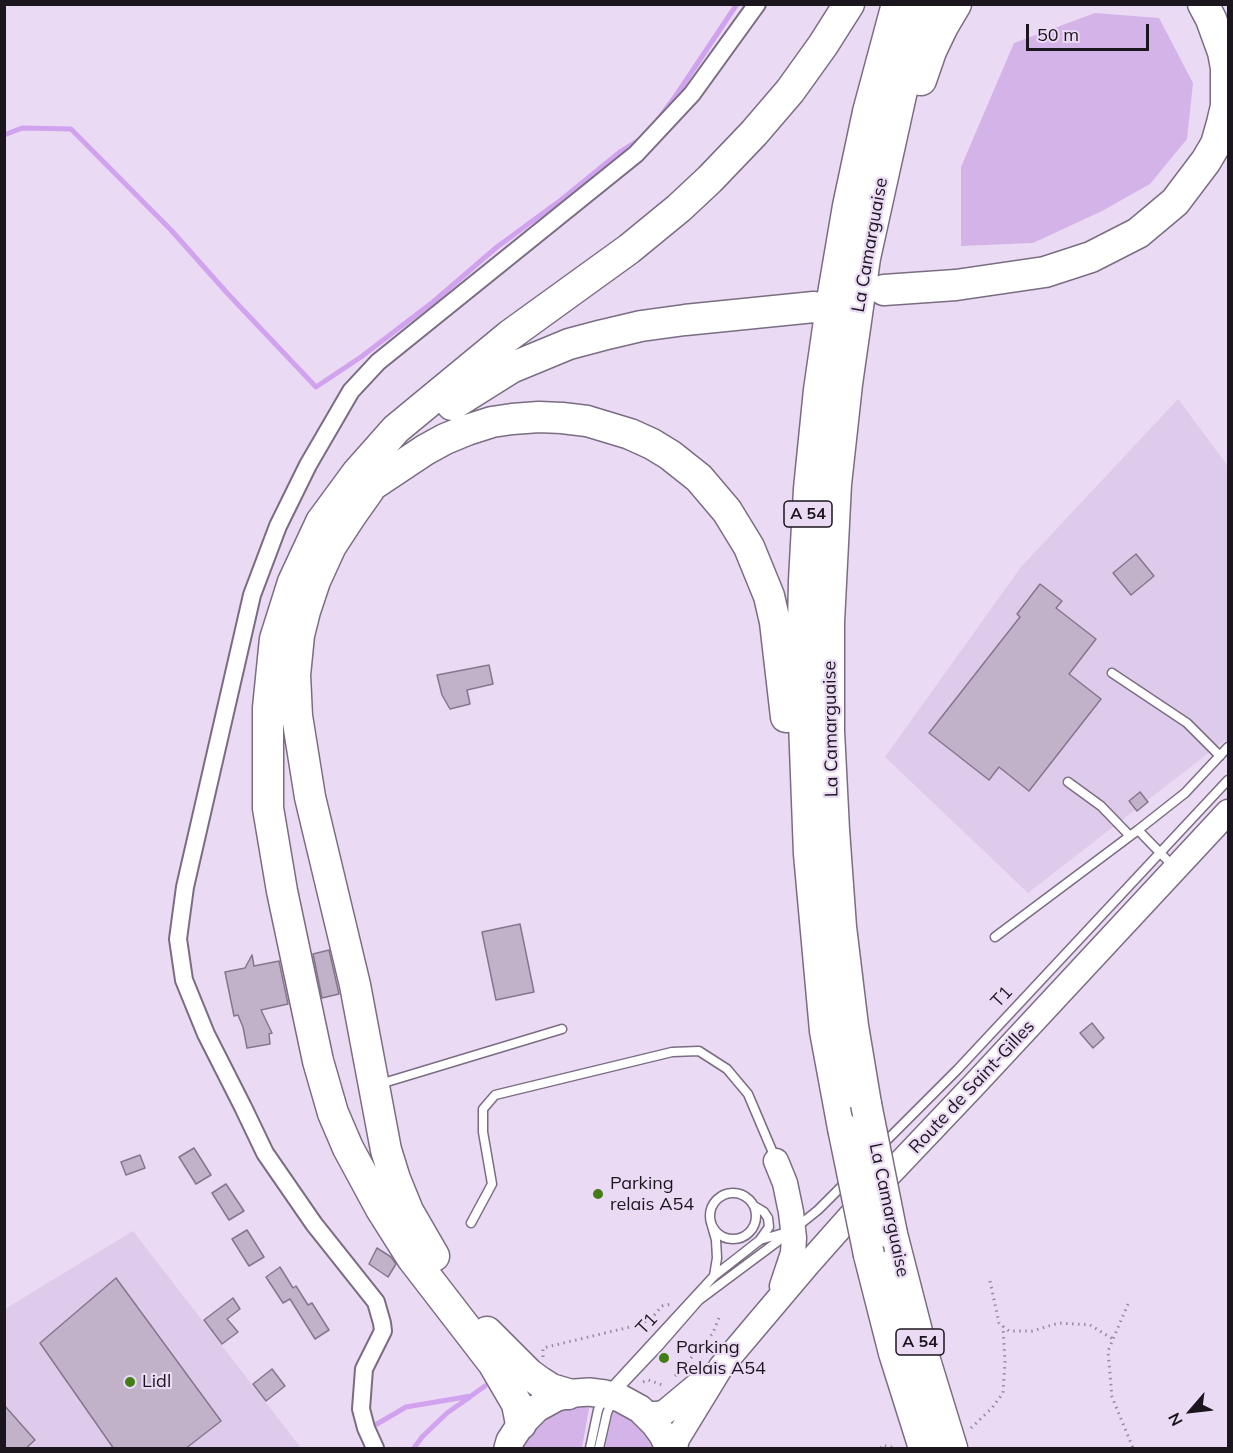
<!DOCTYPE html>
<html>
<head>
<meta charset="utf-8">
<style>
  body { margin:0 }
  #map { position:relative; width:1233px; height:1453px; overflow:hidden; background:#eadaf4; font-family:Mulish,sans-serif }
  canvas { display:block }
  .frame { position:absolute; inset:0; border:6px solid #1b161e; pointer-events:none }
  .north { position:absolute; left:1161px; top:1381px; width:60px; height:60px; -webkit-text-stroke:4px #eadaf4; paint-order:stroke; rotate:242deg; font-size:16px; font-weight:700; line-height:24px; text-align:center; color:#1b161e }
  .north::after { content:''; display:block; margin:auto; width:21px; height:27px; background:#1b161e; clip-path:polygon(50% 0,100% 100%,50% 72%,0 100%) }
  .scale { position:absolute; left:1026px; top:24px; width:123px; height:27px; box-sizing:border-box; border:3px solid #1b161e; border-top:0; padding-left:8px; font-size:18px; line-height:21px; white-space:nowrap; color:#1b161e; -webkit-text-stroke:4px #eadaf4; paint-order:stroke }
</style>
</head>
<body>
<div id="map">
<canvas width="1233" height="1453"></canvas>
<div class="frame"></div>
<div class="north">N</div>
<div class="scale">50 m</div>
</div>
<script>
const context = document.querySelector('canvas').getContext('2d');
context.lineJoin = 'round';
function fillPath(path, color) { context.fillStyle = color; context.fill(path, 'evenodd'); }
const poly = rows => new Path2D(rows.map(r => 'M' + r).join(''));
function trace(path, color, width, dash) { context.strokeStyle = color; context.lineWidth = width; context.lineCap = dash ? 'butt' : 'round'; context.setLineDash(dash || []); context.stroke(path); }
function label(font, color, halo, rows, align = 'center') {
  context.font = font + ' Mulish,sans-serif'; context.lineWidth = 4.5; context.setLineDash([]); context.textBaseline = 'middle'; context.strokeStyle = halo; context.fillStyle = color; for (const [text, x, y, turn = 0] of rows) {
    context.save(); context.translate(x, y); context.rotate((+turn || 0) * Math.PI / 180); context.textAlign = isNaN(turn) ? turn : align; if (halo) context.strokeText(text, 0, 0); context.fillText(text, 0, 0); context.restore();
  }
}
fillPath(poly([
  [1178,399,1228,466,1228,741,1224,741,1028,893,885,757,1021,567],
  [133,1231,301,1448,5,1448,5,1309]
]), '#decbeb');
fillPath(poly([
  [1095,13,1159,18,1193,83,1187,139,1150,184,1102,211,1033,243,961,246,961,167,1014,43],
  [590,1403,582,1448,520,1448,541,1419,564,1407],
  [614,1407,635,1419,656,1448,605,1448]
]), '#d4b3e8');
trace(poly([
  [657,121,677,94,737,4],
  [4,135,22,128,71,129,171,230,228,294,316,387,361,357,433,302,497,247,561,200,620,152,641,139],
  [377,1424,406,1407,471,1396,485,1386],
  [414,1448,422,1437,447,1413,470,1397]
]), '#d1a3ee', 5);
const building = poly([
  [1136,554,1154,576,1131,595,1113,573,1136,554],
  [1040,584,1062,601,1056,608,1096,639,1069,674,1101,699,1029,791,999,767,989,780,929,733,1020,617,1017,614,1040,584],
  [489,665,493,684,467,690,470,704,450,709,442,695,437,675,489,665],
  [1140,792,1148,802,1137,811,1129,801,1140,792],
  [520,924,534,992,496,1000,482,932,520,924],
  [329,950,339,994,322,998,313,954,329,950],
  [252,955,254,966,279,961,288,1004,261,1010,272,1033,269,1034,270,1044,247,1048,243,1027,238,1015,234,1016,225,972,245,968,252,955],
  [1092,1023,1104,1038,1093,1048,1080,1033,1092,1023],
  [194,1148,211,1175,196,1184,179,1157,194,1148],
  [140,1155,145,1168,126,1175,121,1162,140,1155],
  [226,1184,244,1211,229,1220,212,1193,226,1184],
  [247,1230,264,1257,249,1266,232,1239,247,1230],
  [377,1248,391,1257,396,1264,388,1277,369,1264,377,1248],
  [280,1267,293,1288,296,1286,308,1305,312,1303,329,1330,315,1339,290,1299,283,1303,266,1277,280,1267],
  [116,1278,221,1421,185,1449,114,1449,40,1343,116,1278],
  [233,1298,240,1309,227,1319,238,1332,222,1344,204,1320,233,1298],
  [272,1369,285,1386,266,1401,253,1384,272,1369],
  [4,1405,35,1440,25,1449,4,1449,4,1405]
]);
fillPath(building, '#c1b2ca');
trace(building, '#84778d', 1.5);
const lane = poly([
  [1112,673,1187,723,1220,756],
  [1068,782,1101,806,1130,836],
  [1138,830,1185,793,1228,747],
  [995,937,1138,830,1173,866],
  [380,1084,562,1029],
  [880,1147,958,1069,1228,780],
  '710 1216a23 23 0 1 1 46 0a23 23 0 1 1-46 0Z',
  [754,1206,764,1212,768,1218,769,1227,759,1241],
  [471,1223,492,1184,483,1132,483,1109,495,1095,672,1052,699,1051,727,1069,748,1094,776,1160],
  [712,1226,716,1240,717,1258,714,1276],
  [590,1448,598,1410,605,1394,610,1389,714,1276,760,1240,787,1232],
  [599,1448,607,1413,614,1396,622,1385,658,1347,699,1300,793,1230,818,1210,848,1180]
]);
const street = poly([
  [375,1448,366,1428,361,1409,364,1369,383,1331,382,1323,376,1302,314,1224,265,1153,243,1107,206,1034,184,980,178,939,185,887,252,595,278,526,308,465,351,391,378,362,636,154,692,94,757,4]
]);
const secondary = poly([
  [776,1161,785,1183,791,1212,794,1238,793,1253,782,1286],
  [646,1414,658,1414,665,1412,707,1377],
  [675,1448,677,1439,721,1367,808,1264,863,1202,975,1084,1228,812]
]);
const primary = poly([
  [508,1448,510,1441,521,1424,537,1408,557,1397,575,1393,589,1392,605,1394,620,1398,640,1409,655,1424,663,1435,669,1448]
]);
const highway = poly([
  [921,80,931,51,943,26,956,4],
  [884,290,956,285,1045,272,1091,257,1138,233,1175,202,1206,161,1216,144,1222,123,1226,106,1226,68,1223,52,1211,19,1203,4],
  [452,405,511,368,569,344,603,335,641,326,685,320,814,307],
  [374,484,425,450,445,439,467,430,492,422,512,419,539,417,562,418,587,421,630,434,652,444,670,455,699,478,727,511,749,547,769,596,775,622,786,717],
  [369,490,352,514,331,546,315,581,305,611,299,635,295,675,297,716,310,797,355,985,386,1150,395,1179,408,1211,434,1256],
  [866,1104,853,1026,841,927,834,830,829,731,829,622,836,484,847,384,865,258,901,95,924,4],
  [843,1128,825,1031,809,854,802,669,804,581,809,489,819,390,832,300,848,206,868,112,897,4],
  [892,1234,921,1347,952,1448],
  [869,1255,894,1353,924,1448],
  [487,1332,529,1374,540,1382,551,1389,568,1394],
  [521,1424,517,1404,493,1363,412,1258,381,1209,348,1148,333,1113,318,1061,282,891,268,808,268,708,275,639,293,582,321,522,357,473,396,429,510,335,629,249,679,208,710,179,754,133,790,91,823,45,849,4]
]);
trace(lane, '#7a6d83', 11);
trace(street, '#7a6d83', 20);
trace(secondary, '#7a6d83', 27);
trace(primary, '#7a6d83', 30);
trace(highway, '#7a6d83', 33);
trace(poly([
  [990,1281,999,1323,1009,1331,1032,1331,1059,1323,1090,1325,1113,1339],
  [1128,1304,1108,1351,1112,1397,1133,1448],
  [543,1357,543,1348,638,1325,651,1319,662,1306,671,1304],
  [675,1376,713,1333,720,1315],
  [643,1382,648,1380,665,1386],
  [971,1428,992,1408,1003,1393,1005,1362,1003,1326],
  [881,1448,882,1445,895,1448]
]), '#978c9f', 3, [1.5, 4.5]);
trace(lane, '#fff', 8);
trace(street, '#fff', 16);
trace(secondary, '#fff', 24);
trace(primary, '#fff', 27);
trace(highway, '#fff', 30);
const highwayBridge = poly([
  [866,1104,892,1234],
  [843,1128,869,1255]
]);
trace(highwayBridge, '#7a6d83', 33, []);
trace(highwayBridge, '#fff', 30);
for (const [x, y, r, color] of [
  [598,1194,6,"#437d16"],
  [664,1358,6,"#437d16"],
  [130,1382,6,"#437d16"]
]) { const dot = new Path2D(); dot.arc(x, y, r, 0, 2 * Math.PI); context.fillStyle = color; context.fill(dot); trace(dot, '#eadaf4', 2); }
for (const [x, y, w] of [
  [808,514,48],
  [920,1342,48]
]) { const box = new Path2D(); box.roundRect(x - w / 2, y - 13, w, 26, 4.5); context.fillStyle = '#eadaf4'; context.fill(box); trace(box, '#1b161e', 1.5); }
label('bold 16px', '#1b161e', null, [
  ["A 54",808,514],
  ["A 54",920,1342]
]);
label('18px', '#1b161e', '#eadaf4', [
  ["La Camarguaise",870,245,-80],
  ["La Camarguaise",831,729,-91],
  ["T1",1002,997,-47],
  ["Route de Saint-Gilles",972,1087,-47],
  ["La Camarguaise",889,1210,78],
  ["T1",647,1324,-47]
]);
label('18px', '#1b161e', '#eadaf4', [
  ["Parking",610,1184],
  ["relais A54",610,1205],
  ["Parking",676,1348],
  ["Relais A54",676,1369],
  ["Lidl",142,1382]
], 'left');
</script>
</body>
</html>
